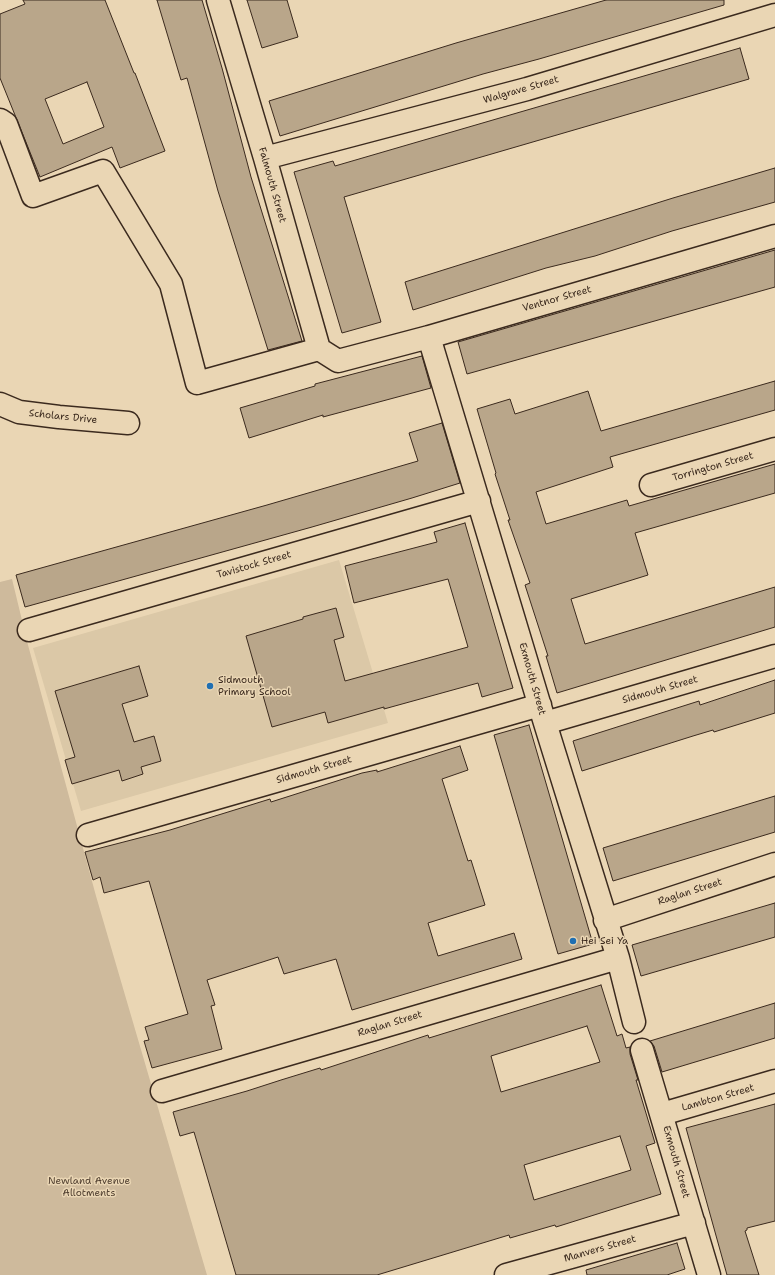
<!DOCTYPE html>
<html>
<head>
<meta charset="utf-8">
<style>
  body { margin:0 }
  canvas { display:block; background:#ead6b4 }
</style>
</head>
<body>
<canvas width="775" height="1275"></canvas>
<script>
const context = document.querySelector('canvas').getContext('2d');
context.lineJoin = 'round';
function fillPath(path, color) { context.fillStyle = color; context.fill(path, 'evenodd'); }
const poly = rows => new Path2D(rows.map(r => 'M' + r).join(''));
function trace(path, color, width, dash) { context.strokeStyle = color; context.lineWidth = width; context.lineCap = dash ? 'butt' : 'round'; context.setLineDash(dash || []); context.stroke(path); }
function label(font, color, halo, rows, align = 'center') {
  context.font = font + ' "Shantell Sans",sans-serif'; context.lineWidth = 3; context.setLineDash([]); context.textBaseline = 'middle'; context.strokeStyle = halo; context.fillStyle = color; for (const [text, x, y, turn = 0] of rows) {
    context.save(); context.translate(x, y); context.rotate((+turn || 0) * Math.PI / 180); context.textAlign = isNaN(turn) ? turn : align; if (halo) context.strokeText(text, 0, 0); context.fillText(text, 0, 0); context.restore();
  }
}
fillPath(poly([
  [339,560,388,723,81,811,33,648]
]), '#dbc8a7');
fillPath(poly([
  [12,579,28,645,96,896,207,1275,0,1275,0,582]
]), '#ceba9c');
const building = poly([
  [23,0,105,0,134,73,135,73,165,151,120,168,112,147,40,177,0,78,0,14,25,4,23,0],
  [87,82,104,127,63,144,45,99,87,82],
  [157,0,202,0,222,68,251,177,302,341,268,350,218,191,187,78,181,80,157,0],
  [247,0,287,0,298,37,262,48,247,0],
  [606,0,724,0,724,5,539,59,483,74,280,136,269,101,456,43,606,0],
  [740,48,749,79,344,197,381,322,342,333,294,172,333,161,335,166,740,48],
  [775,168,775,202,672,231,595,256,546,268,413,310,405,282,673,198,775,168],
  [775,250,775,287,467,374,458,342,775,250],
  [422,356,431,388,323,417,323,415,249,438,240,408,315,386,315,384,422,356],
  [775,381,775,410,610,457,613,467,536,492,546,524,627,500,629,506,775,464,775,493,635,533,648,575,571,599,585,644,775,587,775,627,557,693,546,656,548,656,525,585,530,583,508,520,510,520,495,474,496,473,477,409,510,399,515,414,588,391,601,431,775,381],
  [442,423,460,483,412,498,312,527,25,607,16,575,267,505,418,461,409,433,442,423],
  [465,523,513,688,482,697,478,683,384,709,384,707,328,723,325,712,272,727,246,636,303,619,303,617,336,608,344,637,334,640,345,681,468,647,448,579,354,603,345,566,437,542,434,532,465,523],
  [139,666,148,696,122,704,134,742,154,736,161,761,141,767,143,774,122,781,119,770,72,784,65,760,75,757,55,691,139,666],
  [775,680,775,713,714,732,713,730,693,736,582,771,573,741,699,701,700,705,775,680],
  [529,725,593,944,558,954,494,735,529,725],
  [460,746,468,770,442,779,468,861,471,860,485,905,428,923,438,956,514,933,522,959,352,1010,336,959,284,974,278,957,207,980,215,1005,211,1006,222,1049,152,1068,144,1041,149,1040,145,1027,188,1014,149,881,104,893,100,877,93,880,85,852,170,830,270,799,271,802,362,773,377,770,377,772,460,746],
  [775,796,775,832,613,881,603,848,775,796],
  [775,903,775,937,641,976,632,945,775,903],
  [601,985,617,1036,622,1034,626,1048,630,1047,630,1054,638,1080,636,1080,655,1143,646,1146,661,1194,556,1227,555,1225,510,1238,509,1235,377,1275,236,1275,194,1132,180,1136,173,1112,247,1091,281,1080,320,1068,321,1070,428,1035,429,1038,601,985],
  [587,1026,600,1062,501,1092,491,1056,587,1026],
  [620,1136,631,1170,534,1200,524,1165,620,1136],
  [775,1003,775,1038,662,1072,654,1046,650,1041,775,1003],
  [775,1104,775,1221,747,1228,747,1230,745,1231,759,1275,727,1275,686,1128,775,1104],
  [677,1243,685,1269,667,1275,587,1275,586,1270,677,1243]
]);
fillPath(building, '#b9a68a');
trace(building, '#3b2a1e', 1);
const minor = poly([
  [218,0,265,158,319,349,338,361,429,337,775,236],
  [0,120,6,124,33,196,103,171,171,284,197,383,319,349],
  [265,158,527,89,775,15],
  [429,337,545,723,618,958,634,1022],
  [0,404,19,412,59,417,128,423],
  [651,485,775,449],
  [29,630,479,501],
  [545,723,775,656],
  [88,835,540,705],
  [605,920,775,864],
  [642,1050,709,1275],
  [162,1091,618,958],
  [662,1114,775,1081],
  [506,1275,694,1223]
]);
trace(minor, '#3b2a1e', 25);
trace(minor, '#ead6b4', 22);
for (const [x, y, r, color] of [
  [210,686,4,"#1f6fb2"],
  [573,941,4,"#1f6fb2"]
]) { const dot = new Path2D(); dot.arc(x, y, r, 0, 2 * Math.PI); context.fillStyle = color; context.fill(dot); trace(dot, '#ead6b4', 1.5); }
label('10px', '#3b2a1e', '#ead6b4', [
  ["Walgrave Street",521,90,-16],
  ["Falmouth Street",272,185,74],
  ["Ventnor Street",557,299,-16],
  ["Scholars Drive",63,417,6],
  ["Torrington Street",713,467,-16],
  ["Tavistock Street",254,565,-16],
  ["Exmouth Street",532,679,74],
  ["Sidmouth Street",660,690,-16],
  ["Sidmouth Street",314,770,-16],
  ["Raglan Street",690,892,-18],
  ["Raglan Street",390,1024,-17],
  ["Lambton Street",718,1098,-16],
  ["Exmouth Street",676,1162,74],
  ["Manvers Street",600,1249,-16]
]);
label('10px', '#3b2a1e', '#ead6b4', [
  ["Sidmouth",218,680],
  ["Primary School",218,692],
  ["Hei Sei Ya",581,941]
], 'left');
label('10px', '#514031', '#ead6b4', [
  ["Newland Avenue",89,1181],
  ["Allotments",89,1193]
]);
</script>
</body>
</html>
